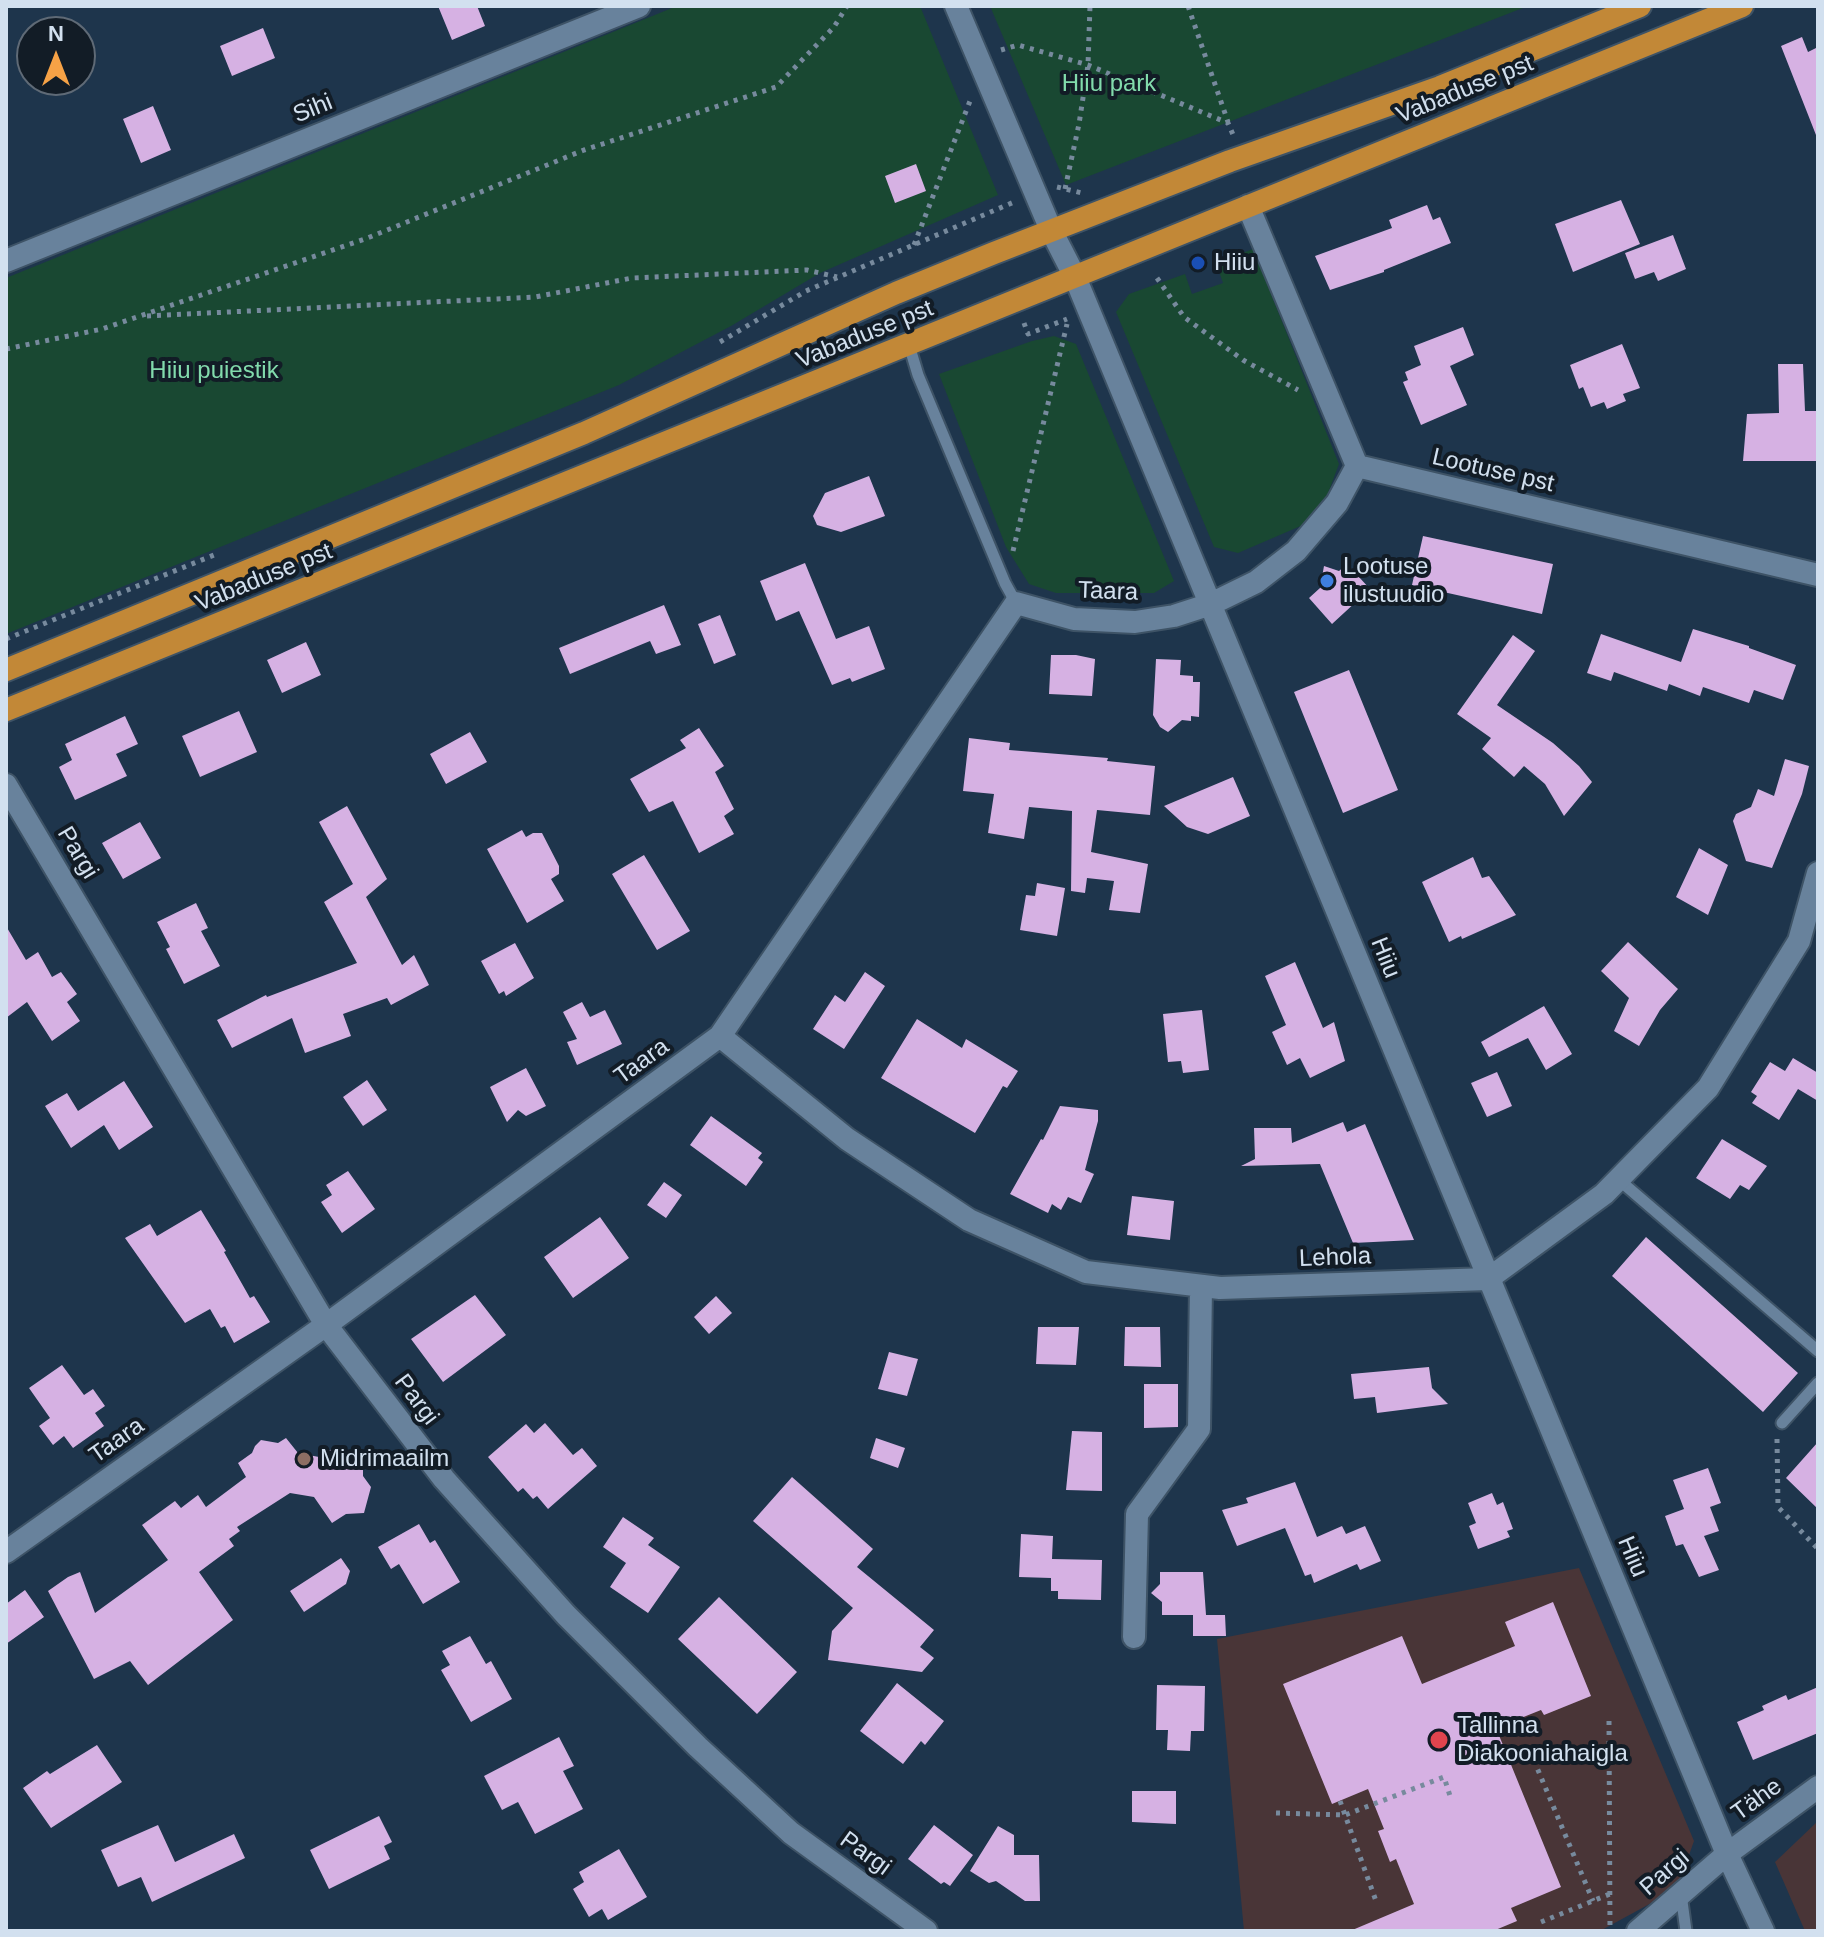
<!DOCTYPE html>
<html>
<head>
<meta charset="utf-8">
<style>
  body { margin:0 }
  #map { position:relative; width:1824px; height:1937px; overflow:hidden; background:#1e354c; font-family:Arial,sans-serif }
  canvas { display:block }
  .frame { position:absolute; inset:0; border:8px solid #d2e0ef; pointer-events:none }
  .north { position:absolute; left:16px; top:16px; width:80px; height:80px; box-sizing:border-box; background:#121c26; border:2px solid #5f6a76; border-radius:50%; rotate:0deg; font-size:22px; font-weight:700; line-height:32px; text-align:center; color:#d2e0ef }
  .north::after { content:''; display:block; margin:auto; width:28px; height:36px; background:#f6a246; clip-path:polygon(50% 0,100% 100%,50% 72%,0 100%) }
</style>
</head>
<body>
<div id="map">
<canvas width="1824" height="1937"></canvas>
<div class="frame"></div>
<div class="north">N</div>
</div>
<script>
const context = document.querySelector('canvas').getContext('2d');
context.lineJoin = 'round';
function fillPath(path, color) { context.fillStyle = color; context.fill(path, 'evenodd'); }
const poly = rows => new Path2D(rows.map(r => 'M' + r).join(''));
function trace(path, color, width, dash) { context.strokeStyle = color; context.lineWidth = width; context.lineCap = dash ? 'butt' : 'round'; context.setLineDash(dash || []); context.stroke(path); }
function label(font, color, halo, rows, align = 'center') {
  context.font = font + ' Arial,sans-serif'; context.lineWidth = 8; context.setLineDash([]); context.textBaseline = 'middle'; context.strokeStyle = halo; context.fillStyle = color; for (const [text, x, y, turn = 0] of rows) {
    context.save(); context.translate(x, y); context.rotate((+turn || 0) * Math.PI / 180); context.textAlign = isNaN(turn) ? turn : align; if (halo) context.strokeText(text, 0, 0); context.fillText(text, 0, 0); context.restore();
  }
}
fillPath(poly([
  [1579,1568,1694,1841,1677,1889,1600,1931,1244,1931,1217,1639],
  [1818,1821,1818,1931,1805,1931,1775,1862]
]), '#493537');
fillPath(poly([
  [677,6,920,6,998,195,820,273,731,326,619,385,6,634,6,278],
  [990,6,1528,6,1066,185],
  [1253,249,1339,464,1327,496,1303,525,1238,553,1214,547,1116,312,1129,294,1185,274,1192,294,1223,283,1216,263],
  [1054,336,1076,344,1174,581,1154,593,1056,593,1029,584,1006,547,939,374,1032,341]
]), '#194832');
fillPath(poly([
  [438,6,477,6,485,26,452,40],
  [263,28,275,58,232,76,220,46],
  [1802,37,1808,52,1818,47,1816,135,1781,46],
  [153,106,171,150,141,163,123,119],
  [916,164,926,191,895,203,885,176],
  [1621,200,1640,244,1573,272,1555,224],
  [1427,205,1433,220,1440,217,1451,243,1384,270,1384,272,1330,290,1315,256,1392,228,1389,220],
  [1673,235,1686,269,1658,281,1654,272,1635,279,1625,253],
  [1463,327,1474,355,1450,366,1467,405,1421,425,1403,382,1408,380,1405,372,1421,365,1414,346],
  [1622,344,1640,388,1623,394,1626,401,1607,409,1604,402,1591,407,1583,387,1579,389,1570,365],
  [1778,364,1803,364,1805,411,1818,411,1818,461,1743,461,1747,414,1779,413],
  [869,476,885,516,841,532,817,525,813,516,825,493],
  [1423,536,1553,564,1542,614,1412,585],
  [805,563,836,639,869,626,885,669,852,682,850,678,832,685,799,611,776,621,760,581],
  [1347,564,1370,589,1332,624,1309,598,1320,588,1324,566,1339,571],
  [664,605,681,645,656,654,650,641,570,674,559,648],
  [720,615,736,655,714,664,698,624],
  [1693,629,1749,646,1749,648,1796,665,1783,700,1754,690,1749,703,1703,687,1700,696,1669,684,1667,691,1614,672,1611,681,1587,673,1601,634,1681,662],
  [1513,635,1535,651,1497,705,1553,743,1579,766,1592,782,1564,816,1545,784,1524,766,1514,777,1482,749,1491,738,1457,714],
  [306,642,321,675,282,693,267,660],
  [1051,655,1076,655,1095,659,1092,696,1049,694],
  [1156,659,1181,660,1180,675,1193,676,1193,682,1200,682,1199,717,1191,716,1191,721,1182,720,1168,732,1160,727,1153,715],
  [1349,670,1398,790,1343,813,1294,692],
  [239,711,257,752,200,777,182,736],
  [125,716,138,744,116,754,127,776,75,800,59,767,72,760,65,744],
  [699,728,724,766,715,772,734,809,724,816,734,834,699,853,673,801,649,812,630,779,686,748,680,740],
  [470,732,487,762,446,784,430,754],
  [969,738,1010,743,1009,750,1108,758,1107,761,1155,766,1150,815,1097,810,1091,852,1148,864,1140,913,1109,910,1114,881,1087,878,1085,893,1071,891,1072,811,1029,807,1024,839,988,833,994,794,963,791],
  [1785,759,1809,766,1802,794,1772,868,1746,861,1733,821,1736,814,1751,807,1758,789,1774,796],
  [1233,777,1250,816,1208,834,1187,827,1164,806],
  [347,806,387,879,366,897,402,965,414,955,429,985,391,1005,387,998,343,1014,351,1036,305,1053,292,1018,232,1048,217,1020,266,995,267,997,357,963,324,902,353,884,319,822],
  [140,822,161,858,123,879,102,843],
  [522,830,526,837,533,833,542,833,559,866,559,874,551,879,564,901,527,923,487,849],
  [1699,848,1728,865,1708,915,1676,897],
  [644,855,690,931,657,950,612,874],
  [1473,857,1482,878,1489,876,1516,915,1462,939,1461,936,1449,942,1422,882],
  [1037,883,1065,888,1057,936,1020,930,1026,895,1035,896],
  [196,903,208,928,201,931,220,966,184,984,166,949,170,947,157,922],
  [6,926,26,960,38,952,52,977,61,972,77,994,67,1002,80,1021,52,1041,27,1002,6,1018],
  [1628,942,1678,989,1660,1010,1639,1046,1614,1031,1629,998,1601,971],
  [515,943,534,978,506,996,504,991,499,994,481,961],
  [1295,962,1323,1028,1334,1022,1345,1061,1310,1078,1300,1058,1287,1065,1272,1032,1286,1025,1265,976],
  [865,972,885,986,844,1049,813,1029,835,995,845,1002],
  [582,1002,590,1017,605,1010,622,1044,577,1065,567,1042,577,1039,563,1012],
  [1544,1006,1572,1054,1546,1070,1528,1038,1489,1057,1481,1042],
  [1202,1010,1209,1070,1183,1073,1181,1061,1168,1062,1163,1014],
  [917,1019,962,1048,966,1039,1018,1071,1007,1088,1003,1086,975,1133,881,1078],
  [1793,1058,1818,1073,1818,1101,1798,1089,1779,1120,1752,1103,1757,1096,1751,1092,1770,1062,1785,1071],
  [526,1068,546,1106,526,1116,518,1110,507,1122,490,1087],
  [1497,1072,1512,1106,1487,1117,1471,1083],
  [367,1080,387,1110,363,1126,343,1097],
  [124,1081,153,1127,119,1150,104,1125,71,1148,45,1106,67,1093,78,1111],
  [1060,1106,1098,1110,1098,1121,1085,1170,1094,1174,1081,1203,1068,1197,1061,1210,1052,1204,1048,1213,1010,1194,1041,1139,1043,1140],
  [711,1116,762,1153,758,1158,763,1162,746,1186,690,1145],
  [1343,1122,1347,1132,1365,1124,1414,1240,1353,1243,1320,1164,1241,1166,1255,1159,1254,1128,1291,1128,1292,1143],
  [1722,1139,1767,1166,1749,1190,1740,1185,1730,1199,1696,1178],
  [348,1171,375,1209,342,1233,321,1202,332,1195,326,1185],
  [664,1182,682,1195,666,1218,647,1205],
  [1132,1196,1174,1201,1170,1240,1127,1235],
  [201,1210,226,1251,224,1252,250,1298,254,1296,270,1322,234,1343,225,1326,221,1328,210,1309,185,1323,125,1238,150,1224,157,1236],
  [600,1217,629,1258,573,1298,544,1257],
  [1646,1237,1798,1373,1763,1412,1612,1276],
  [475,1295,506,1335,443,1382,411,1339],
  [716,1296,732,1313,709,1334,694,1317],
  [1038,1327,1079,1327,1076,1365,1036,1364],
  [1125,1327,1160,1327,1161,1367,1124,1366],
  [889,1352,918,1359,907,1396,878,1389],
  [62,1365,84,1395,93,1389,105,1406,95,1413,104,1426,73,1448,64,1436,53,1445,39,1426,50,1418,29,1388],
  [1429,1367,1432,1388,1448,1404,1377,1413,1375,1397,1354,1399,1351,1374],
  [1144,1384,1178,1384,1178,1427,1144,1428],
  [545,1423,573,1455,582,1448,597,1466,548,1509,537,1496,533,1499,523,1488,518,1492,488,1457,526,1424,534,1433],
  [1072,1431,1102,1432,1102,1491,1066,1490],
  [286,1438,298,1453,319,1457,335,1447,342,1457,356,1456,363,1465,363,1476,371,1487,364,1513,346,1514,332,1523,314,1497,290,1493,237,1527,240,1531,229,1539,234,1546,199,1572,233,1620,148,1685,130,1661,94,1679,48,1591,68,1577,80,1572,95,1613,168,1560,142,1525,175,1501,181,1508,198,1495,206,1507,246,1477,238,1463,252,1453,255,1446,261,1440,278,1443],
  [876,1438,905,1448,898,1468,870,1458],
  [1818,1442,1818,1509,1786,1478],
  [1708,1468,1721,1503,1710,1507,1719,1531,1704,1536,1719,1570,1699,1577,1683,1544,1676,1546,1665,1516,1684,1509,1673,1480],
  [792,1477,873,1549,857,1567,934,1630,920,1647,934,1658,922,1672,828,1660,832,1631,853,1608,753,1521],
  [1295,1482,1317,1537,1342,1526,1346,1534,1365,1526,1381,1561,1360,1570,1357,1564,1314,1583,1311,1574,1305,1576,1285,1528,1237,1546,1222,1510,1248,1503,1246,1498],
  [1492,1493,1497,1505,1503,1502,1513,1529,1507,1531,1510,1537,1478,1549,1469,1526,1476,1523,1468,1503],
  [623,1517,654,1538,648,1545,680,1567,648,1613,610,1587,626,1563,603,1547],
  [419,1524,430,1543,435,1540,460,1582,423,1604,399,1564,391,1569,378,1547],
  [1021,1534,1053,1536,1052,1559,1102,1560,1101,1600,1058,1599,1058,1591,1051,1591,1051,1578,1019,1577],
  [341,1558,350,1571,346,1584,304,1612,290,1591],
  [1160,1572,1203,1572,1206,1615,1225,1615,1226,1636,1193,1636,1193,1615,1162,1615,1162,1602,1151,1593,1160,1584],
  [25,1590,44,1617,6,1644,6,1604],
  [719,1597,797,1672,757,1714,678,1639],
  [1553,1602,1591,1696,1544,1715,1541,1710,1496,1728,1561,1887,1511,1908,1517,1921,1493,1931,1350,1931,1414,1904,1396,1859,1390,1862,1378,1831,1384,1829,1368,1789,1332,1804,1283,1684,1402,1636,1422,1684,1515,1646,1505,1622],
  [470,1636,486,1664,491,1661,512,1699,471,1722,441,1670,450,1665,442,1651],
  [897,1683,944,1721,925,1745,921,1741,903,1764,860,1731],
  [1157,1685,1205,1686,1204,1731,1191,1731,1190,1751,1167,1750,1168,1730,1156,1730],
  [1818,1687,1818,1733,1753,1760,1737,1722,1764,1710,1762,1706,1786,1695,1788,1700],
  [559,1737,574,1766,563,1771,583,1809,535,1834,518,1802,502,1810,484,1776],
  [97,1745,122,1782,51,1828,23,1788,47,1771,50,1774],
  [1132,1791,1176,1791,1176,1824,1132,1822],
  [379,1816,392,1842,384,1846,390,1859,329,1889,310,1850],
  [158,1825,175,1862,234,1834,245,1858,152,1902,141,1877,118,1887,101,1850],
  [934,1825,973,1855,950,1886,944,1882,941,1884,908,1859],
  [998,1826,1014,1835,1014,1855,1039,1855,1040,1901,1025,1901,996,1881,989,1883,970,1871],
  [619,1849,647,1897,608,1920,602,1909,589,1917,573,1889,584,1882,579,1872]
]), '#d6b1e3');
const service = poly([
  [909,345,918,375,1005,583,1016,603],
  [1618,1179,1818,1351],
  [1782,1423,1818,1383],
  [1681,1894,1686,1931]
]);
const minor = poly([
  [1248,206,1357,466],
  [1051,230,1075,277,1727,1854,1763,1931],
  [6,261,639,6],
  [1357,466,1818,575],
  [6,785,326,1325,444,1479,566,1615,698,1747,791,1833,926,1931],
  [720,1036,847,1139,969,1220,1086,1272,1220,1288,1488,1279,1604,1194,1708,1088,1799,941,1818,873],
  [6,1552,326,1325,720,1036,1016,603,1074,619,1135,622,1174,616,1211,604,1256,582,1296,551,1337,503,1357,466],
  [1134,1637,1137,1514,1199,1429,1201,1286],
  [1638,1931,1727,1854,1818,1787]
]);
const tertiary = poly([
  [956,6,1051,230]
]);
const trunk = poly([
  [6,670,584,433,896,293,994,253,1230,161,1440,87,1640,6],
  [6,710,1742,6]
]);
trace(service, '#3e5366', 15);
trace(minor, '#3e5366', 26);
trace(tertiary, '#3e5366', 26);
trace(trunk, '#3e5366', 26);
trace(poly([
  [1188,6,1228,122],
  [1001,50,1018,45,1088,65,1228,123,1234,137],
  [1057,187,1082,193],
  [1065,189,1079,124,1088,65,1090,6],
  [914,245,970,101],
  [1157,278,1184,317,1243,360,1298,390],
  [147,316,535,297,632,278,807,270,837,277],
  [1024,323,1028,334,1067,319],
  [720,342,806,291,1014,202],
  [6,349,102,329,365,239,584,150,776,87,834,27,847,6],
  [1013,551,1067,324],
  [6,639,214,555],
  [1777,1439,1778,1507,1818,1549],
  [1609,1721,1610,1931],
  [1530,1751,1593,1901],
  [1340,1801,1376,1901],
  [1276,1813,1345,1815,1444,1777,1451,1799],
  [1541,1922,1610,1894]
]), '#778a9d', 5, [4, 6]);
trace(service, '#68829c', 11);
trace(minor, '#68829c', 22);
trace(tertiary, '#68829c', 22);
trace(trunk, '#c28837', 22);
for (const [x, y, r, color] of [
  [1198,263,8,"#1a4fb4"],
  [1327,581,8,"#3f7fe0"],
  [304,1459,8,"#8d6e63"],
  [1439,1740,10,"#e0444e"]
]) { const dot = new Path2D(); dot.arc(x, y, r, 0, 2 * Math.PI); context.fillStyle = color; context.fill(dot); trace(dot, '#121c26', 3); }
label('24px', '#82dbac', '#121c26', [
  ["Hiiu park",1109,84],
  ["Hiiu puiestik",214,371]
]);
label('24px', '#d2e0ef', '#121c26', [
  ["Vabaduse pst",1465,90,-22],
  ["Sihi",313,109,-22],
  ["Vabaduse pst",865,335,-22],
  ["Lootuse pst",1493,471,13],
  ["Vabaduse pst",264,578,-22],
  ["Taara",1108,592,2],
  ["Pargi",77,853,59],
  ["Hiiu",1385,958,68],
  ["Taara",642,1062,-36],
  ["Lehola",1335,1258,-2],
  ["Pargi",416,1400,53],
  ["Taara",117,1441,-35],
  ["Hiiu",1632,1557,67],
  ["Tähe",1757,1800,-36],
  ["Pargi",865,1854,36],
  ["Pargi",1665,1873,-41]
]);
label('24px', '#d2e0ef', '#121c26', [
  ["Hiiu",1214,263],
  ["Lootuse",1343,567],
  ["ilustuudio",1343,595],
  ["Midrimaailm",320,1459],
  ["Tallinna",1457,1726],
  ["Diakooniahaigla",1457,1754]
], 'left');
</script>
</body>
</html>
